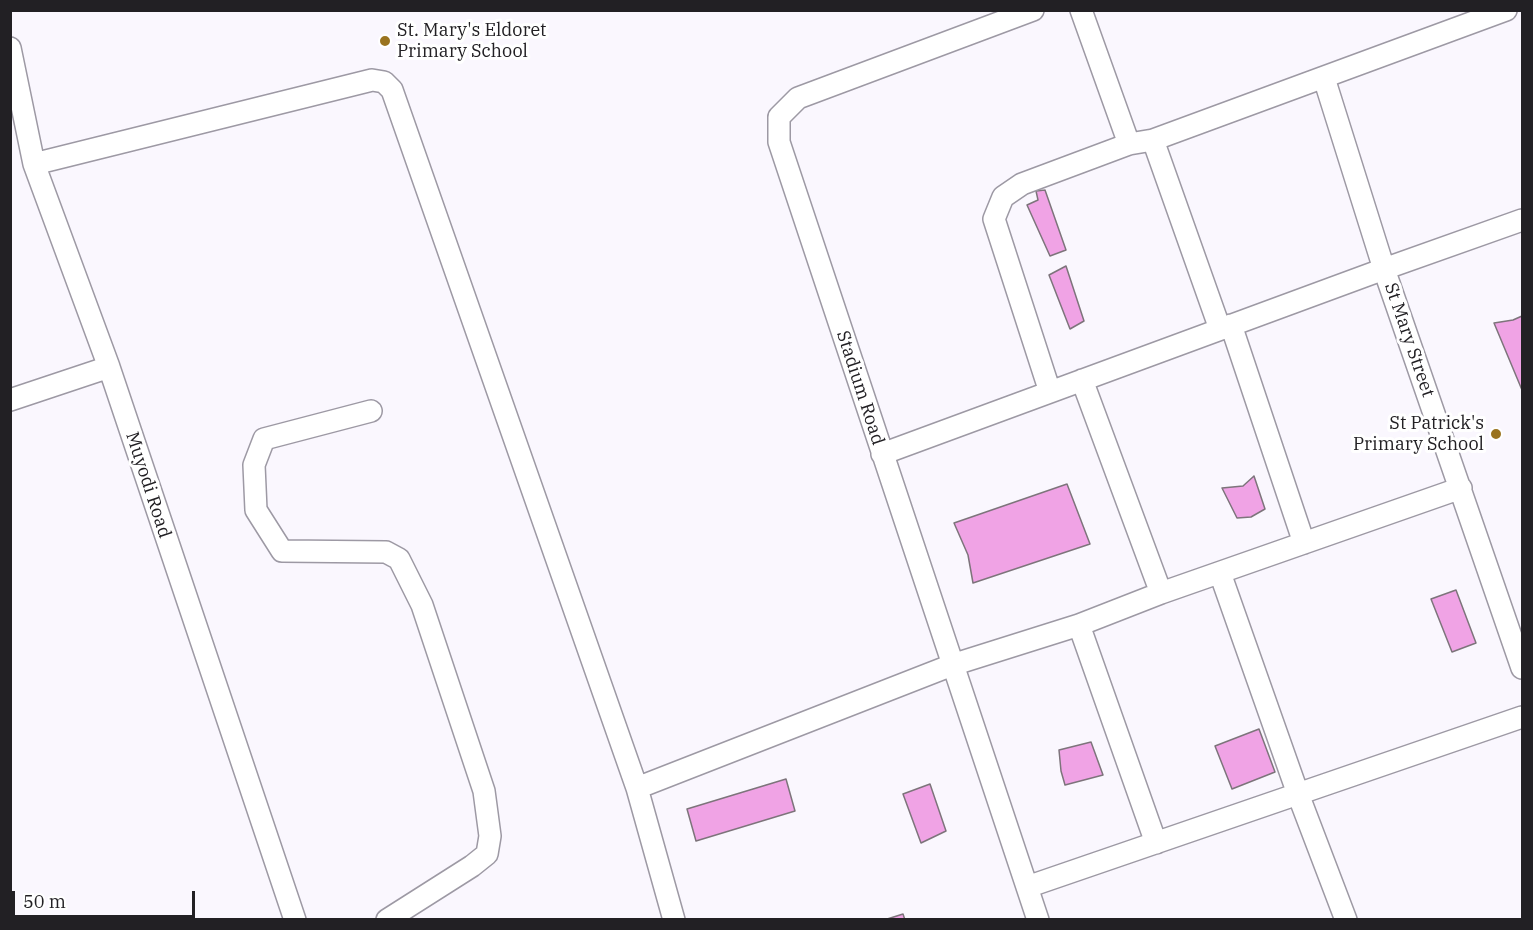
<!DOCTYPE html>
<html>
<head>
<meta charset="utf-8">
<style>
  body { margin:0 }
  #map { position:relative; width:1533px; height:930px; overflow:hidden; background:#faf7fe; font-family:"IBM Plex Serif",serif }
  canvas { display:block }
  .frame { position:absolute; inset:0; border:12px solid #222024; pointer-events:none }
  .scale { position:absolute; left:12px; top:891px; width:183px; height:27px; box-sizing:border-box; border:3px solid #222024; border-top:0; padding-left:8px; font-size:18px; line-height:21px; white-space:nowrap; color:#222024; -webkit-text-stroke:4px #fff; paint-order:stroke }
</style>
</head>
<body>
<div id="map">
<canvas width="1533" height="930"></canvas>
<div class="frame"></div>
<div class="scale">50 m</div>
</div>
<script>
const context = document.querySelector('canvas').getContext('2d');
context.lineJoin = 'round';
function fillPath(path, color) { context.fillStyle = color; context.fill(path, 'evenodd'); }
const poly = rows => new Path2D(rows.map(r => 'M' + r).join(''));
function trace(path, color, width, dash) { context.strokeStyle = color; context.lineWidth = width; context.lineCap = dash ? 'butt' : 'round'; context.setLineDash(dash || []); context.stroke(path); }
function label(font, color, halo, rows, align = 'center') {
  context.font = font + ' "IBM Plex Serif",serif'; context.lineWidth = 6; context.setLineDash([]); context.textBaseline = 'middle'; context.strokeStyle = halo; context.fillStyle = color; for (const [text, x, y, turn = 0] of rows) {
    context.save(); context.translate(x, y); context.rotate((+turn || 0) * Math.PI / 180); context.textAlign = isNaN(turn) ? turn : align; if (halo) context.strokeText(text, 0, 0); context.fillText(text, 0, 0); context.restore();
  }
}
const building = poly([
  [1045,190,1066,250,1050,256,1027,205,1038,200,1036,191,1045,190],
  [1066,266,1084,321,1070,329,1049,275,1066,266],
  [1522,316,1522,390,1494,323,1513,320,1522,316],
  [1254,476,1265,509,1251,517,1237,518,1222,488,1243,486,1254,476],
  [1067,484,1090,544,973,583,968,555,954,523,1067,484],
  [1456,590,1476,643,1452,652,1431,599,1456,590],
  [1259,729,1275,772,1232,789,1215,746,1259,729],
  [1091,742,1103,775,1065,785,1061,771,1059,750,1091,742],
  [786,779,795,811,696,841,687,809,786,779],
  [930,784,946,831,921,843,903,794,930,784],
  [903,914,905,920,884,920,903,914]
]);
fillPath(building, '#f0a3e5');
trace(building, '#7d747b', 1.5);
const minor = poly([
  [1033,10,798,98,779,117,779,142,1038,920],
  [1081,10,1129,144],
  [10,48,34,164,109,367,295,920],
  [1324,78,1384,269,1522,668],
  [1153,140,1220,329],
  [34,164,372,80,384,82,392,90,637,788,674,920],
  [1231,325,1304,543],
  [1082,380,1161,593],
  [1050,392,994,219,1003,197,1022,184,1129,144,1153,140,1506,10],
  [10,400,109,367],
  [371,411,264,439,254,465,256,510,282,551,386,552,399,559,422,605,484,791,490,836,487,854,472,866,387,920],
  [882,454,1384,269,1522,220],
  [1220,573,1298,794,1346,920],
  [1079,625,1156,843],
  [637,788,952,665,1079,625,1161,593,1461,488],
  [1027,887,1522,717]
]);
trace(minor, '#9d99a4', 24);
trace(minor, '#fff', 21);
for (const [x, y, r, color] of [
  [385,41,6,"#9a731f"],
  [1496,434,6,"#9a731f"]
]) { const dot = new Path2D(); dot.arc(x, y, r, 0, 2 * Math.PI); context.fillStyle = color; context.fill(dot); trace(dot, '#fff', 2); }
label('18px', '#222024', '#fff', [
  ["St. Mary's Eldoret",397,31],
  ["Primary School",397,52],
  ["St Patrick's",1484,424,"right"],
  ["Primary School",1484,445,"right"]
], 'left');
label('18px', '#222024', '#fff', [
  ["St Mary Street",1409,340,71],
  ["Stadium Road",860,388,72],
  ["Muyodi Road",148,485,72]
]);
</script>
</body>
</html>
